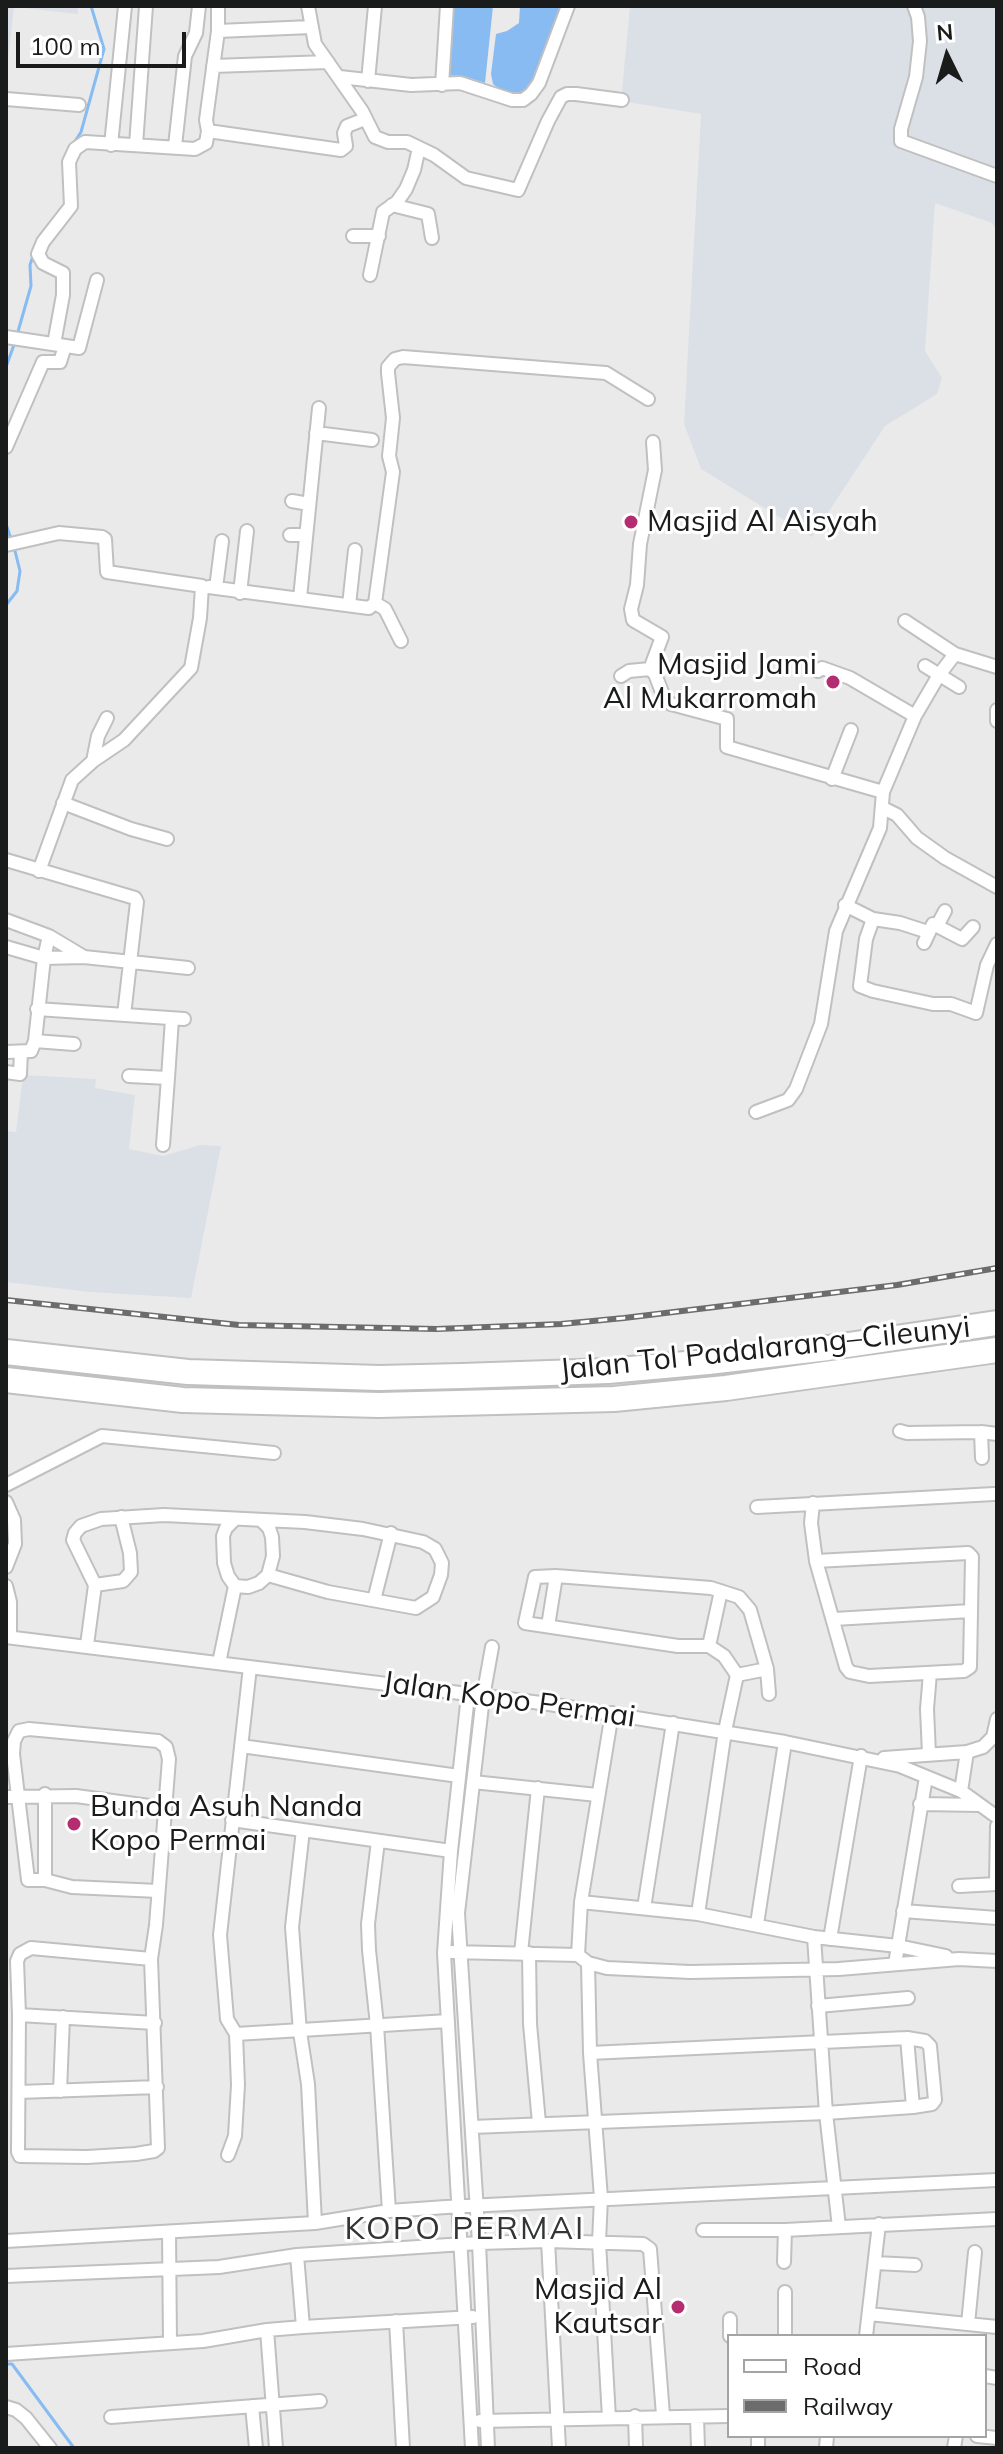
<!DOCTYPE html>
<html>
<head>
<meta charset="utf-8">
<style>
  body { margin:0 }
  #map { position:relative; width:1003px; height:2454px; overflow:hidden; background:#eaeaeb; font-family:Mulish,sans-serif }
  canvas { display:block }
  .frame { position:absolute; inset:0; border:8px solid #1a1b1b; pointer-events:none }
  .legend { position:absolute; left:727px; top:2334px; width:260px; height:104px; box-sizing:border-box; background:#fff; border:2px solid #a3a4a4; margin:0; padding:10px 14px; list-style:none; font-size:24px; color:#1a1b1b }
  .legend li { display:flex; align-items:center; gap:16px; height:40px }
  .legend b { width:40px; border:2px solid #a3a4a4 }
  .north { position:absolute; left:907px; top:16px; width:80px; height:80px; -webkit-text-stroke:6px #fff; paint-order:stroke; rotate:355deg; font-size:22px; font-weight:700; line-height:32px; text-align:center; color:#1a1b1b }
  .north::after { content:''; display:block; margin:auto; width:28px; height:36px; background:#1a1b1b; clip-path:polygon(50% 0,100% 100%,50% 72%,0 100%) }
  .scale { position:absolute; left:16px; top:32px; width:170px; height:36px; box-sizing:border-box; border:4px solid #1a1b1b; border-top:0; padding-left:10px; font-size:24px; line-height:28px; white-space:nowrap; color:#1a1b1b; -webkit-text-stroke:6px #fff; paint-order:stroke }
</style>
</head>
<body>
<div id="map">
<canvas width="1003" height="2454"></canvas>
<div class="frame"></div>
<ul class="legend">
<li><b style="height:10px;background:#fff"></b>Road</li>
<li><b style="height:10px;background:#6c6c6d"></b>Railway</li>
</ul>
<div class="north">N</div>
<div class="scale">100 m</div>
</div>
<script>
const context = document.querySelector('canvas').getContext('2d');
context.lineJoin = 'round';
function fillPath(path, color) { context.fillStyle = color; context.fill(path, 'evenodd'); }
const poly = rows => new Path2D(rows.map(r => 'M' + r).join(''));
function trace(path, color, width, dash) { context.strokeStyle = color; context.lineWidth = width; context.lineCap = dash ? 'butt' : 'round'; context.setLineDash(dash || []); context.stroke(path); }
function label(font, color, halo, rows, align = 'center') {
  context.font = font + ' Mulish,sans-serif'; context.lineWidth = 6; context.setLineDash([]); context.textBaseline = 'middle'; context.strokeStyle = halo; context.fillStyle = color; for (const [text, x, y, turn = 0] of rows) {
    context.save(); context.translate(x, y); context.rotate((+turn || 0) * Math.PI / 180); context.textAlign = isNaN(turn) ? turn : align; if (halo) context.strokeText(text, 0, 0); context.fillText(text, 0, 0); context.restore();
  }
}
fillPath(poly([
  [6,6,78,6,78,14,14,7,6,79],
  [630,6,997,6,997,231,992,223,935,203,925,351,942,378,937,394,885,426,812,537,701,469,684,424,701,114,621,101],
  [23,1075,96,1079,95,1088,135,1095,129,1149,163,1156,200,1145,221,1146,191,1298,89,1292,6,1282,6,1131,16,1132]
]), '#dbe0e7');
fillPath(poly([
  [454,6,493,6,485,83,463,76,446,75],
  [520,6,567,6,539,78,523,97,498,88,493,84,491,74,496,34,507,31,519,23]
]), '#87bbf2');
trace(poly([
  [72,146,81,132,104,49,91,6],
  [17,335,31,286,30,265,34,253],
  [6,367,15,342],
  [6,524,11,539],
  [6,605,17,591,20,571,14,547],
  [6,2364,12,2364,74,2448]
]), '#87bbf2', 3);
const minor = poly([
  [218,6,218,31,206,120,208,131,341,150,346,146,344,133,347,126,365,119],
  [308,6,315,44,362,111,375,137,388,142,407,142,434,155,466,178,518,190,548,121,561,97,567,94,576,94,622,100],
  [914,6,918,17,920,41,916,77,901,129,901,141,997,176],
  [218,31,311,27],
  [213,66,328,62],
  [340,77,411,85,460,83,512,100,523,100,531,94,539,83,568,6],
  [368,81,375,6],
  [442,85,447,6],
  [6,99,79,105],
  [111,145,125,6],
  [136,145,146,6],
  [175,146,185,56,196,33,199,6],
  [392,205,428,214,432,238],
  [353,236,379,236],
  [370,275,383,212,397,202,406,189,414,170,419,148],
  [6,337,79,348,97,280],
  [54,344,63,295,63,273,43,263,38,254,43,242,71,206,69,162,75,149,85,142,195,149,206,143,208,131],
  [316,433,372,440],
  [653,442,655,470,640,544,637,585,631,609,633,620,662,637,650,669,655,674,665,700,671,704,727,719,727,747,883,792],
  [6,447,43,362,60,362,65,346],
  [292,501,309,504],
  [290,535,306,535],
  [6,545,59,533,102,537,105,539,107,572,202,586,200,618,191,668,124,740,93,761,72,780,39,871],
  [209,587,216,588,222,541],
  [216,588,369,608,375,603],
  [240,593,247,531],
  [300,598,319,408],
  [375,603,393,472,389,456,393,418,388,373,388,367,395,359,403,357,606,373,648,399],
  [375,603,385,609,401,641],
  [349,605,355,550],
  [905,621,955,654,997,667],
  [925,666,959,687],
  [818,671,822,668,850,678,915,716],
  [621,676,629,671,650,669],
  [997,710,997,721],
  [93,761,98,736,107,718],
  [832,779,851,730],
  [63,803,131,829,167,839],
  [883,808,897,815,917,838,945,858,997,887],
  [6,860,135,898,137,902,124,1015],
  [845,905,873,919,900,923,928,932],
  [873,919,866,939,860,986,873,991,933,1004,951,1004,976,1013,987,965,997,944],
  [6,920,49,936,84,957],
  [937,926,962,939,973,927],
  [49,936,44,958,35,1041,74,1044],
  [924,943,933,924,937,926,945,911],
  [6,947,44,958,84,957,188,968],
  [37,1009,184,1019],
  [6,1052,31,1051,35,1041],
  [6,1072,20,1074,21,1052],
  [129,1076,168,1078,163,1145],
  [168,1078,172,1019],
  [756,1112,788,1100,796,1089,821,1024,836,931,880,828,883,792,915,716,939,675,955,654],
  [900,1431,907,1433,981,1432,997,1434],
  [981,1432,982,1458],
  [6,1485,102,1436,274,1453],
  [6,1502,14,1520,15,1544,6,1567],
  [813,1503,811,1523,816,1561,846,1667,850,1672,869,1676,964,1671,970,1667,972,1557,968,1553,816,1561],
  [757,1507,994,1494],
  [95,1585,123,1581,131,1572,130,1553,121,1517],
  [6,1586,10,1602,10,1637],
  [235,1586,248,1587,259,1583,268,1575,273,1556,272,1537,269,1528,262,1521],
  [374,1600,391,1533],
  [834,1619,971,1611],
  [548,1626,556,1576],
  [6,1637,549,1704,785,1742,900,1766,961,1791,997,1817],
  [87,1645,95,1585,73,1540,75,1533,81,1526,101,1519,164,1515,305,1522,363,1529,423,1542,435,1549,442,1563,441,1575,433,1597,416,1608,328,1592,268,1575],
  [709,1646,721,1591],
  [219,1663,235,1586,228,1576,224,1563,223,1536,226,1528,234,1520],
  [767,1669,769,1694],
  [468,1695,451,1851,444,1953,472,2448],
  [241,1746,459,1776],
  [929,1754,927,1709,930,1673],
  [884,1758,967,1752,983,1747,993,1737,997,1719],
  [473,1782,597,1795],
  [961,1791,967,1752],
  [6,1797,76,1796,164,1808],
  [920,1804,979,1805],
  [232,1820,451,1851],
  [303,1830,292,1927,300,2032,308,2084,315,2223],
  [378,1841,368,1924,369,1950,377,2025,389,2211],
  [45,1880,45,1794],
  [996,1884,997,1826],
  [959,1886,997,1884],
  [581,1902,698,1914,814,1937,898,1946,946,1956],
  [644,1908,673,1723],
  [903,1911,997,1918],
  [698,1914,725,1731,737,1675,724,1656,709,1646,678,1646,525,1623,535,1577,556,1576,711,1588,739,1597,750,1610,767,1669,737,1675],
  [757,1924,785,1742],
  [814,1937,826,2113,839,2227],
  [830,1939,861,1756],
  [452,1952,578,1955,588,1963,607,1968,690,1972,839,1969,959,1959,997,1961],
  [521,1953,538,1788],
  [529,1953,530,2024,539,2123],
  [578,1955,581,1902,612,1713],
  [151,1959,31,1948,20,1954,17,1961,19,2015,18,2152,20,2156,87,2157,136,2154,154,2151,158,2148,151,1959,156,1925,169,1759,166,1747,158,1741,29,1729,19,1731,14,1741,13,1754,28,1880,45,1880,72,1887,158,1891],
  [588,1963,590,2053,601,2198,599,2242,609,2418],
  [895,1964,926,1777],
  [818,2006,908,1998],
  [19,2015,155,2023],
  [236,2034,448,2021],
  [907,2038,913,2107],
  [60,2091,63,2017],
  [19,2092,157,2087],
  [472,2127,826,2113,913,2107,932,2104,935,2100,930,2046,925,2041,907,2038,590,2053],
  [228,2155,235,2136,238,2085,236,2034,227,2019,220,1935,250,1667],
  [703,2230,785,2230,997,2219],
  [169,2232,170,2343],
  [6,2241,315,2223,389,2211,446,2207,997,2180],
  [548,2241,559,2448],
  [297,2255,303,2327],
  [784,2262,785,2230],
  [876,2263,915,2265],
  [6,2276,219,2267,297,2255,479,2243,548,2241,643,2244,650,2249,663,2415],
  [785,2292,785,2336],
  [869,2314,997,2327],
  [730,2319,730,2336],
  [396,2321,403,2448],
  [968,2324,975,2252],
  [267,2330,276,2448],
  [866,2336,879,2224],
  [6,2354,203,2341,267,2330,303,2327,473,2317],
  [985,2376,997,2378],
  [252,2406,256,2448],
  [6,2407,16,2410,26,2418,50,2448],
  [635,2416,636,2448],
  [111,2417,320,2401],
  [697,2417,698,2448],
  [480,2421,729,2416],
  [758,2436,758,2448],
  [977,2436,997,2438],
  [488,2448,479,2243,458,1913,483,1697,492,1647],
  [826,2448,827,2436],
  [954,2448,956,2436]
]);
const motorway = poly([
  [6,1352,188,1372,379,1378,462,1376,608,1371,708,1362,828,1348,997,1323],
  [6,1380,183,1400,379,1405,614,1399,726,1388,997,1350]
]);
trace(minor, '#c0c0c1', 16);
trace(motorway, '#c0c0c1', 28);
trace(minor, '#fff', 12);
trace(motorway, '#fff', 24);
const rail = poly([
  [6,1300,239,1325,437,1329,561,1324,624,1318,897,1285,997,1268]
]);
trace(rail, '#6c6c6d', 6);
trace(rail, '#fff', 3, [9]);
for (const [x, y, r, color] of [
  [631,522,8,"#b42d70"],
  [833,682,8,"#b42d70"],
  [74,1824,8,"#b42d70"],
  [678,2307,8,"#b42d70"]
]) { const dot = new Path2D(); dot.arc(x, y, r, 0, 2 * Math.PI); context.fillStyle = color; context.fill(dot); trace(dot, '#fff', 3); }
label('30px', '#1a1b1b', '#fff', [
  ["Masjid Al Aisyah",647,522],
  ["Masjid Jami",817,665,"right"],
  ["Al Mukarromah",817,699,"right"],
  ["Bunda Asuh Nanda",90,1807],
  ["Kopo Permai",90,1841],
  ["Masjid Al",662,2290,"right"],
  ["Kautsar",662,2324,"right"]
], 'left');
label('30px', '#1a1b1b', '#fff', [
  ["Jalan Tol Padalarang–Cileunyi",765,1349,-6],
  ["Jalan Kopo Permai",509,1700,8]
]);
context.letterSpacing = '2px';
label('32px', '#333434', '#fff', [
  ["KOPO PERMAI",465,2229]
]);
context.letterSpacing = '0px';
</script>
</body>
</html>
